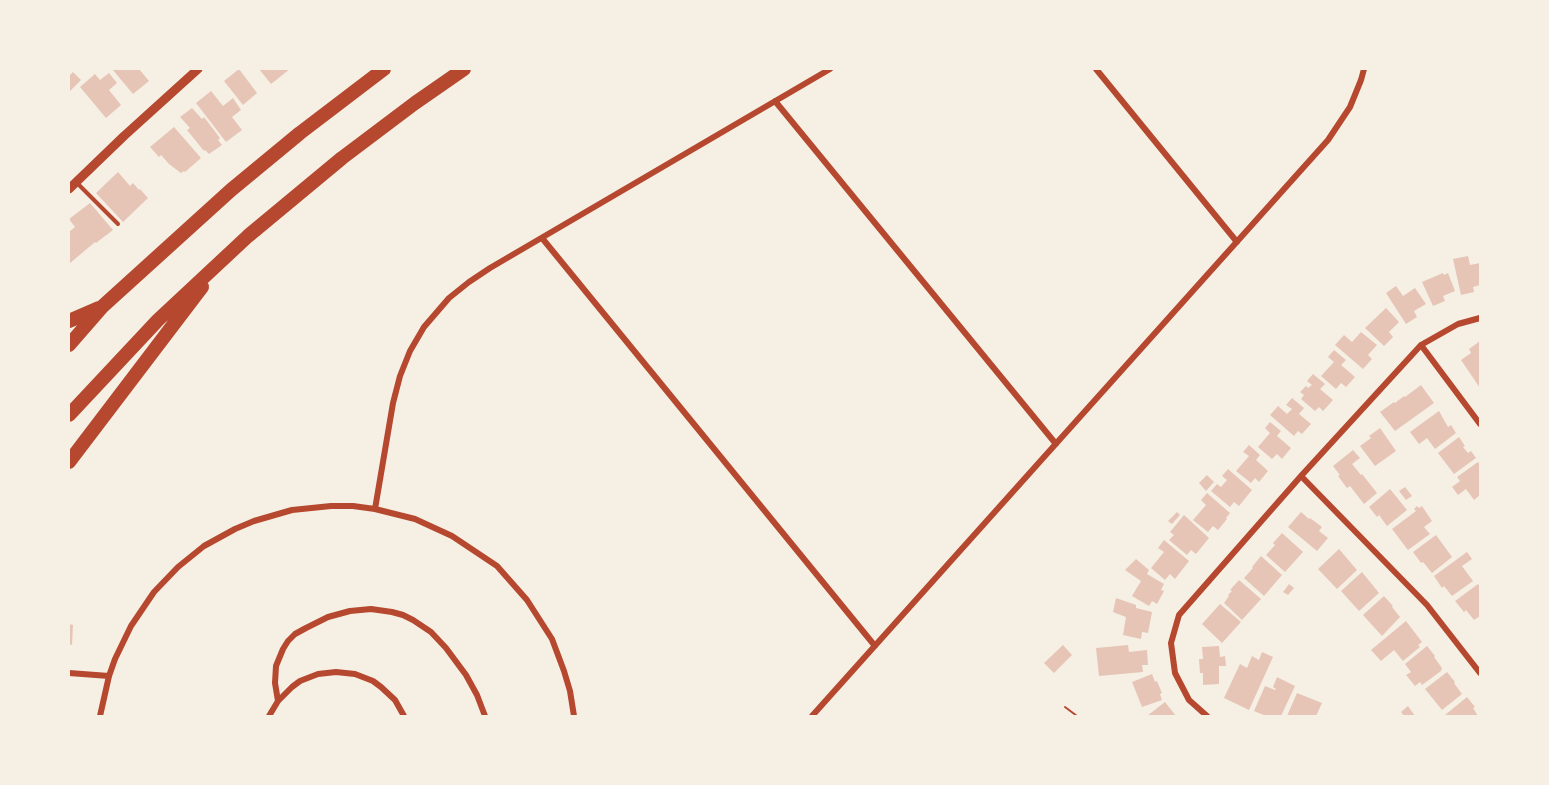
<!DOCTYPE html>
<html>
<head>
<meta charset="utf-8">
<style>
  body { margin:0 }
  #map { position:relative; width:1549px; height:785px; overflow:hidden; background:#f6efe4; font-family:"Work Sans",sans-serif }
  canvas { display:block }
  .frame { position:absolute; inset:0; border:70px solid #f6efe4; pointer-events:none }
</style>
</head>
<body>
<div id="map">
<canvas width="1549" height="785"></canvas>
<div class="frame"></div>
</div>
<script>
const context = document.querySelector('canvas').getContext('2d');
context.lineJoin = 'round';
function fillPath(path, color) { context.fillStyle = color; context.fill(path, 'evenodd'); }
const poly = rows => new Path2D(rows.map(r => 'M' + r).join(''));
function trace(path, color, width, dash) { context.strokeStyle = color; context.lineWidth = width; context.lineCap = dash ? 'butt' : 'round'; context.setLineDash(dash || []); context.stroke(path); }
fillPath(poly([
  [112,69,139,69,149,81,133,94],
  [239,69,257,93,243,105,224,81],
  [259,69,290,69,271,84],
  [73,72,81,80,69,92,69,76],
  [109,73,117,83,109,90,121,105,106,118,80,87,95,74,100,80],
  [211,91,223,106,233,98,241,110,232,117,242,130,226,142,196,103],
  [192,108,202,119,204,117,220,138,218,140,222,145,209,154,205,150,204,151,187,130,190,128,180,117],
  [174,127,201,158,185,172,184,171,181,173,169,164,161,155,159,157,150,147],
  [118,172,130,186,133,183,139,190,140,189,148,198,123,222,96,193],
  [90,203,113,230,96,243,95,242,69,264,69,232,75,227,69,219],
  [1468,256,1470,265,1480,263,1480,285,1473,287,1474,292,1461,295,1453,259],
  [1443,273,1444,275,1448,273,1455,291,1443,296,1445,301,1433,306,1422,282],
  [1396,286,1403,296,1415,288,1426,304,1414,311,1417,317,1406,324,1386,293],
  [1386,308,1399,322,1389,332,1393,337,1384,346,1365,328],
  [1361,332,1377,345,1368,355,1372,359,1363,369,1335,345,1344,335,1352,342],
  [1480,341,1480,388,1461,360,1471,353,1469,349],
  [1334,350,1346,360,1341,365,1355,377,1346,387,1341,383,1336,389,1321,376,1334,362,1328,357],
  [1313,374,1325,384,1320,389,1333,400,1323,411,1319,407,1315,411,1301,399,1304,395,1300,392,1306,386,1308,388,1312,385,1307,381],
  [1421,385,1434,403,1395,431,1380,412,1394,402,1395,403,1404,396,1405,397],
  [1292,398,1304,408,1299,414,1311,424,1302,434,1298,431,1294,436,1270,415,1278,406,1287,414,1292,409,1286,405],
  [1439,411,1448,427,1451,425,1456,433,1435,449,1427,438,1419,444,1410,432],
  [1270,422,1281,431,1277,436,1291,448,1282,459,1277,454,1272,459,1258,447,1270,433,1265,428],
  [1380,428,1396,451,1375,466,1360,446,1371,438,1369,436],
  [1459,437,1465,446,1463,447,1468,453,1471,451,1476,458,1454,474,1438,453],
  [1249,445,1260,455,1256,460,1268,471,1259,482,1255,478,1251,483,1236,471,1249,456,1243,452],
  [1353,450,1360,458,1352,464,1361,475,1362,474,1377,493,1364,504,1350,486,1347,488,1338,476,1340,475,1333,466],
  [1478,462,1480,465,1480,495,1474,500,1466,489,1458,495,1452,487,1460,481,1457,477],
  [1228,469,1252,490,1239,506,1234,502,1230,507,1211,491,1217,484,1221,487,1227,480,1222,476],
  [1207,475,1214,482,1206,491,1199,483],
  [1405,487,1412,496,1406,500,1399,491],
  [1390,489,1407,510,1387,526,1379,515,1377,517,1369,507],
  [1207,493,1230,513,1226,518,1227,519,1218,530,1213,526,1208,532,1193,520,1206,505,1201,500],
  [1417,506,1419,508,1422,506,1432,521,1424,527,1430,534,1408,550,1392,529,1416,511,1414,509],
  [1177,512,1180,515,1172,524,1168,521],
  [1301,512,1309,519,1310,518,1322,527,1319,531,1328,538,1317,551,1288,527],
  [1184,515,1209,538,1196,554,1191,550,1187,555,1169,540,1174,535,1170,532],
  [1282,533,1303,552,1285,572,1266,555,1275,545,1273,543],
  [1436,535,1452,557,1432,573,1423,562,1421,563,1413,552],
  [1164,540,1189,561,1175,579,1170,574,1165,580,1151,568,1164,552,1158,548],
  [1339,549,1357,570,1337,589,1318,569],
  [1467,552,1472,559,1462,566,1473,581,1452,596,1444,586,1442,588,1434,576],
  [1261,556,1282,575,1264,596,1244,578,1253,568,1252,567],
  [1136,559,1149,570,1147,574,1164,584,1161,590,1164,591,1157,604,1152,601,1149,606,1132,596,1141,581,1125,570],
  [1362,572,1379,593,1359,611,1341,591],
  [1239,580,1261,599,1242,620,1224,603,1229,596,1228,595,1232,591,1230,590],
  [1289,584,1294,588,1288,595,1283,592],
  [1478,584,1480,587,1480,616,1474,620,1466,610,1464,612,1455,601],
  [1384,596,1393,606,1392,607,1400,617,1382,636,1363,615],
  [1116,598,1136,605,1136,608,1152,612,1148,633,1142,632,1141,639,1123,635,1126,617,1113,612],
  [1220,604,1241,622,1222,643,1202,624],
  [1406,621,1422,642,1418,645,1420,647,1403,661,1394,650,1381,661,1371,650],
  [69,624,73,625,72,645,69,644],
  [1063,645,1072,655,1054,673,1044,663],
  [1128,645,1129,652,1147,650,1148,665,1142,665,1143,672,1099,676,1096,648],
  [1219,646,1220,657,1225,656,1226,666,1219,666,1219,684,1203,685,1203,673,1200,673,1199,659,1203,659,1202,647],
  [1427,646,1435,656,1434,657,1442,668,1441,671,1422,685,1420,682,1415,686,1406,675,1411,672,1405,664],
  [1262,652,1273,657,1249,710,1224,698,1240,664,1247,668,1252,656,1259,660],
  [1447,672,1455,682,1454,683,1462,694,1442,710,1425,689],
  [1152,674,1155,682,1157,681,1162,693,1160,694,1162,700,1142,707,1132,682],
  [1277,677,1295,686,1281,716,1266,716,1254,711,1265,686,1275,690,1276,689,1273,687],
  [1297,693,1322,703,1316,716,1287,716],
  [1467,697,1475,707,1473,708,1478,716,1446,716,1445,715],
  [1165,702,1176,716,1147,716],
  [1408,706,1415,716,1404,716,1401,712]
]), '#e6c5b7');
trace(poly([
  [1065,707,1077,716]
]), '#b5482f', 2);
trace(poly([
  [77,183,118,224]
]), '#b5482f', 4);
trace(poly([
  [1096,69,1237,242],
  [775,101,1056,444],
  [542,238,875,646],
  [1421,345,1480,424],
  [1301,476,1427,605,1480,673],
  [375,509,393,403,400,376,410,351,424,327,449,298,469,282,490,268,830,69],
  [69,673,109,676],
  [278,701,275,683,276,666,283,649,288,641,295,634,306,628,328,617,350,611,371,609,392,612,403,615,413,620,431,632,446,648,466,675,477,695,485,716],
  [100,716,109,676,115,659,131,626,154,592,178,567,204,546,235,529,254,521,292,510,331,506,353,506,375,509,415,519,452,536,497,566,527,600,552,639,564,671,570,691,574,716],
  [269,716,278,701,292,687,300,681,318,674,336,672,355,674,373,681,381,687,395,700,404,716],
  [812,716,1328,140,1350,107,1361,80,1364,69],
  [1207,716,1189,700,1175,673,1171,643,1179,615,1301,476,1421,345,1458,324,1480,318]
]), '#b5482f', 6);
trace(poly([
  [69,189,124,136,198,69]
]), '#b5482f', 9);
trace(poly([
  [69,321,99,308],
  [69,345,103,306,231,190,300,133,384,69],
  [69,415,158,320,248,236,342,158,415,103,464,69],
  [69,462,202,287]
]), '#b5482f', 14);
</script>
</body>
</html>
